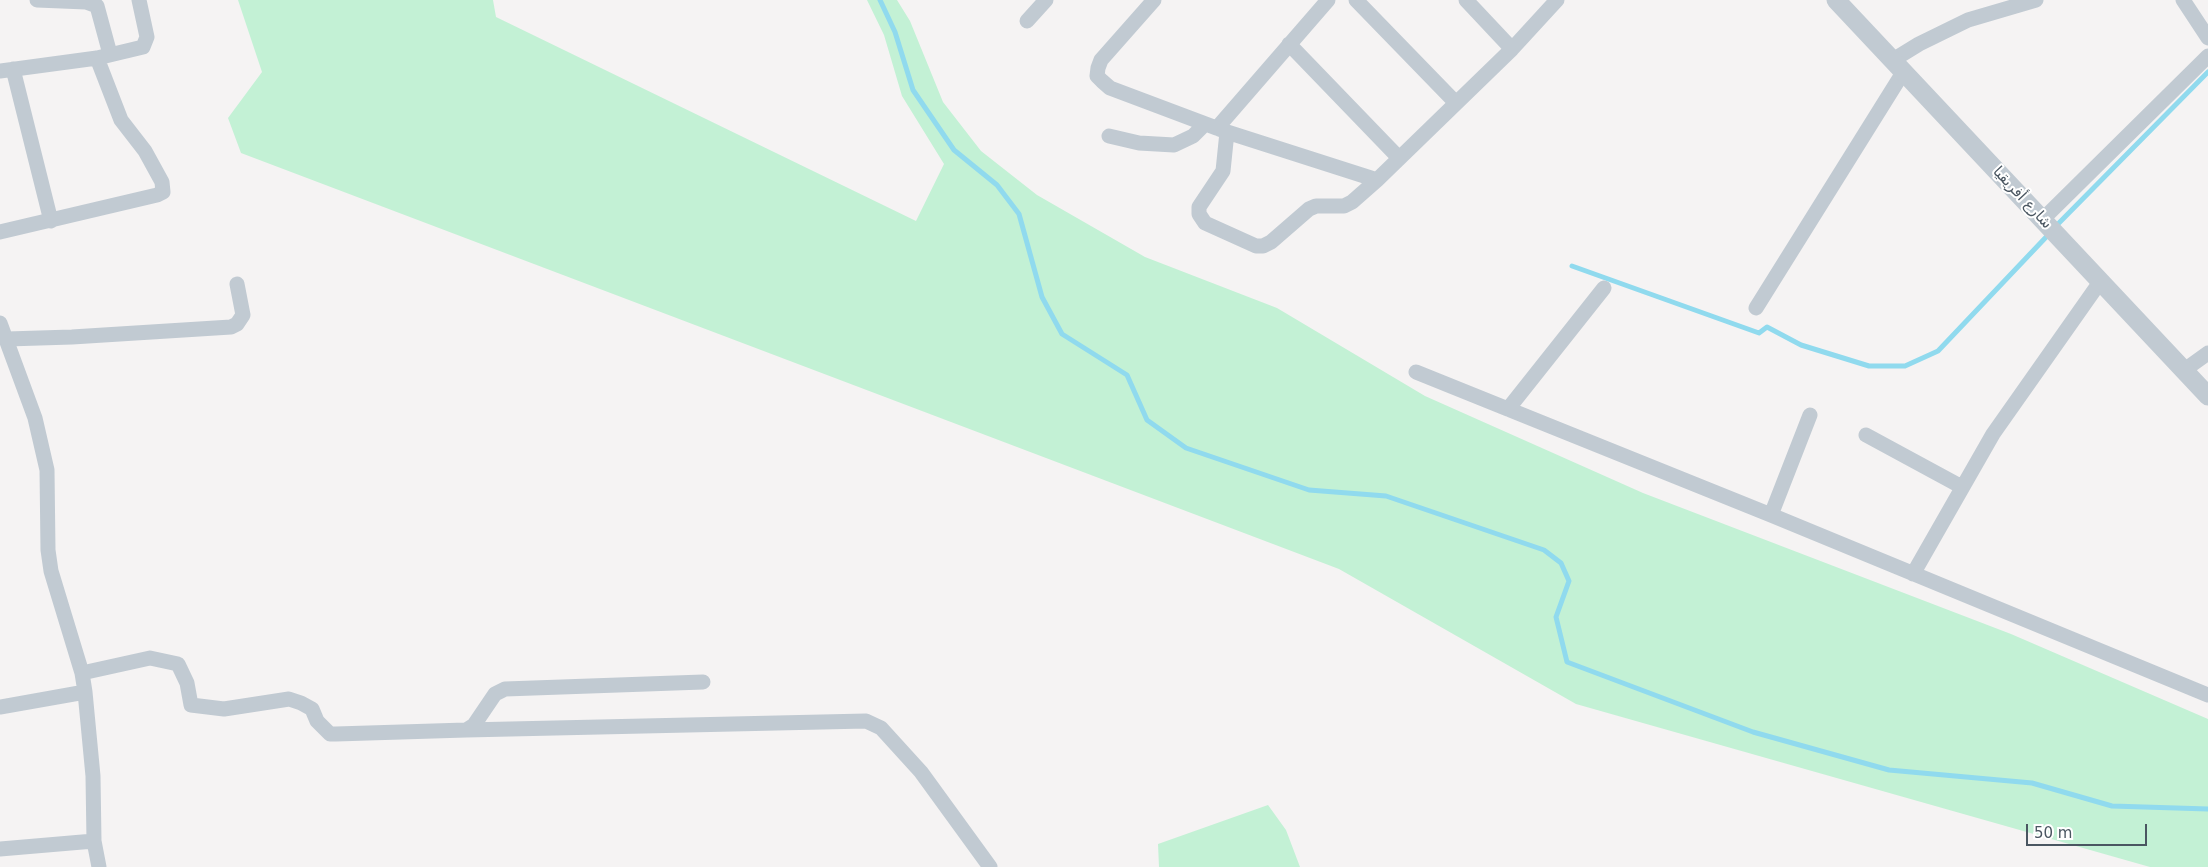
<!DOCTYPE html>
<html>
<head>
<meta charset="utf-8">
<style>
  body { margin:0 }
  #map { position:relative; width:2208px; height:867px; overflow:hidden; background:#f5f3f3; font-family:"DejaVu Sans",sans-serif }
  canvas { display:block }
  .scale { position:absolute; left:2026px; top:824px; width:121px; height:22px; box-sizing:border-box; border:2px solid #4a5661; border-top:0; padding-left:6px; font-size:15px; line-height:18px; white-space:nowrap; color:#4a5661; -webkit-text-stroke:4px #fff; paint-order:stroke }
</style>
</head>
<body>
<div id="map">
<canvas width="2208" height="867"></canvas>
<div class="scale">50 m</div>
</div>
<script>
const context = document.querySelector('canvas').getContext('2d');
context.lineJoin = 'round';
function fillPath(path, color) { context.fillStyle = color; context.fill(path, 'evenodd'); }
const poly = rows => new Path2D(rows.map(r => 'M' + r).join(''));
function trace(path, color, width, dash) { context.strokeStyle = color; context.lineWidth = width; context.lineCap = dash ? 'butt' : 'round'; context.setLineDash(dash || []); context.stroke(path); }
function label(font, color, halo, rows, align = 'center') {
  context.font = font + ' "DejaVu Sans",Vazirmatn,sans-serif'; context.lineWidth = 4; context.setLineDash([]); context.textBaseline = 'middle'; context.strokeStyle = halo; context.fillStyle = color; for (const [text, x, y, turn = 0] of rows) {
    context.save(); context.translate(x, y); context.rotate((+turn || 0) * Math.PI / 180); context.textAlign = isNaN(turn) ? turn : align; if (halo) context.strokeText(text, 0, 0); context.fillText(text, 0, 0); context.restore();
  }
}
fillPath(poly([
  [238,0,493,0,496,17,916,221,944,164,902,96,884,35,867,0,897,0,910,21,943,102,981,151,1037,195,1145,257,1277,308,1425,396,1643,493,2011,634,2208,719,2208,867,2150,867,1576,704,1339,569,241,153,228,118,262,72],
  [1268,805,1286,830,1300,867,1159,867,1158,844]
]), '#c3f1d5');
trace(poly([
  [880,0,895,32,913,90,954,150,997,185,1019,214,1042,297,1062,334,1127,375,1147,420,1186,448,1309,490,1386,496,1544,550,1561,563,1569,581,1556,617,1567,662,1753,732,1889,770,2032,783,2112,806,2208,809],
  [2055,227,2208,72],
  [1572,266,1759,333,1767,327,1801,345,1869,366,1905,366,1938,351,2049,234]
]), '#90daee', 5);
trace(poly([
  [37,0,86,2,97,6,110,54],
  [1154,0,1101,60,1098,68,1097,76,1102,81,1110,88,1227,132,1377,180],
  [1356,0,1456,103],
  [1466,0,1512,49],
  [2183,0,2208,38],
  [1027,21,1046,0],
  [1289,44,1399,158],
  [1893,60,1919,44,1968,20,2036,0],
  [13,69,51,221],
  [0,71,97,58,143,47,147,37,139,0],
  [1217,128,1328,0],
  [1227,132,1223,171,1199,207,1199,214,1205,223,1256,246,1263,246,1271,242,1309,209,1316,206,1344,206,1352,202,1377,180,1512,49,1557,0],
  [1109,136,1139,143,1174,145,1193,136,1205,124],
  [2042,220,2208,56],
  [0,232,157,195,163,192,162,182,145,151,121,120,97,58],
  [1756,308,1904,71],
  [0,323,35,418,47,470,48,550,51,571,82,673,85,692,93,776,94,841,99,867],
  [7,339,72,337,231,327,237,324,243,315,237,284],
  [2183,371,2208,353],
  [1416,372,1771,515,2208,695],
  [1508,409,1604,288],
  [1866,435,1962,487],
  [1771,515,1810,415],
  [1913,574,1993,434,2100,282],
  [82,673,150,658,178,664,187,683,191,705,224,709,289,699,301,703,312,709,317,721,330,734,336,734,466,730,474,725,495,694,505,689,703,682],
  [0,707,85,692],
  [466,730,866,721,881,728,921,772,990,867],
  [0,849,94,841]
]), '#c1cad2', 15);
trace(poly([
  [1836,0,2208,396]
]), '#c1cad2', 19);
label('15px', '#4a5661', '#fff', [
  ["شارع أفريقيا",2022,198,47]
]);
</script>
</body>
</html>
